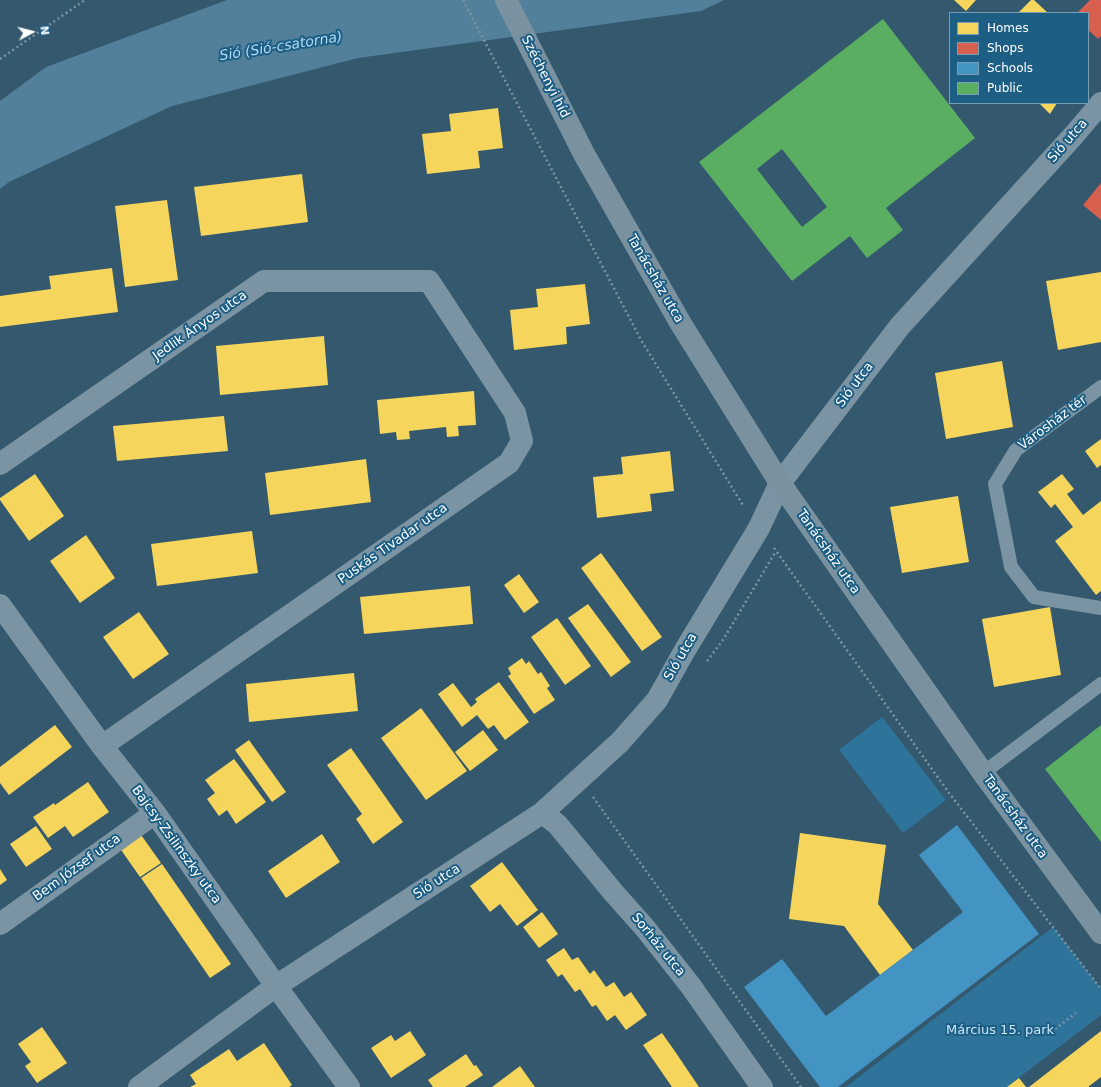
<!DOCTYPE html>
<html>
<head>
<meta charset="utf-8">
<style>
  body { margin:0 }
  #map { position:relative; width:1101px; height:1087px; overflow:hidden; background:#34586d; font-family:"DejaVu Sans",sans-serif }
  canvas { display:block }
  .legend { position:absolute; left:949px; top:12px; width:140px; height:92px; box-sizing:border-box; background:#1d5e84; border:1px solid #779eb5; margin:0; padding:5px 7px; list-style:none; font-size:12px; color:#fff }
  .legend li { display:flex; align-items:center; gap:8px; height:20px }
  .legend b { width:20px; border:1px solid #779eb5 }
  .north { position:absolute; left:12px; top:12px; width:40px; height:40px; -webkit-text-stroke:3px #1d5e84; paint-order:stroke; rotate:83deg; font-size:11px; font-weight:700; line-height:16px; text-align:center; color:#fff }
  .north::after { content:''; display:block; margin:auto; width:14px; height:18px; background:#fff; clip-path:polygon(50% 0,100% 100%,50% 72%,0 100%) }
</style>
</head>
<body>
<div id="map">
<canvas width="1101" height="1087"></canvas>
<ul class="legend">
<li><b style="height:11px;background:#f6d55c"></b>Homes</li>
<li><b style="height:11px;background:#d6604d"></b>Shops</li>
<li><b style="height:11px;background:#4393c3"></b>Schools</li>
<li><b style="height:11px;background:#5aae61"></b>Public</li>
</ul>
<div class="north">N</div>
</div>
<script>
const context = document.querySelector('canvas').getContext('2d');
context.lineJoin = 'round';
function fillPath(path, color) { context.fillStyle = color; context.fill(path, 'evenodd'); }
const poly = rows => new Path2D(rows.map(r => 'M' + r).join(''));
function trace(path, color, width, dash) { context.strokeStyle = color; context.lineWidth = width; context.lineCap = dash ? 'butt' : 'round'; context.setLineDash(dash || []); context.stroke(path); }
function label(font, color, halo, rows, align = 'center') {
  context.font = font + ' "DejaVu Sans",sans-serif'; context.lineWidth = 4; context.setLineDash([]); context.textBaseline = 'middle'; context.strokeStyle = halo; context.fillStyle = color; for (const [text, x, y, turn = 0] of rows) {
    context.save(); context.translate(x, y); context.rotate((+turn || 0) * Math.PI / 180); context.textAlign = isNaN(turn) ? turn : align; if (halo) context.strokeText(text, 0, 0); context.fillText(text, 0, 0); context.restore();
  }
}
fillPath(poly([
  [882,717,946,800,903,833,839,750],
  [1053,927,1101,989,1101,1015,1007,1087,846,1087]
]), '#2e739a');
fillPath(poly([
  [227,0,724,0,701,11,358,58,172,106,9,182,0,189,0,101,46,67]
]), '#52809a');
fillPath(poly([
  [954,0,976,0,966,11],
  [1031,0,1034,0,1048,13,1018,13],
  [1039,103,1057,103,1050,114],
  [498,108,503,148,478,151,480,168,427,174,422,134,451,131,449,114],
  [302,174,308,222,201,236,194,187],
  [167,200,178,280,125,287,115,206],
  [112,268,118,312,0,327,0,296,51,289,49,276],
  [1101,272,1101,342,1058,350,1046,281],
  [585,284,590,324,566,327,567,344,514,350,510,310,538,307,536,289],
  [324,336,328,385,220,395,216,346],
  [1002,361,1013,427,946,439,935,373],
  [474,391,476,425,458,426,459,436,447,437,446,427,409,431,410,439,397,440,396,432,380,434,377,400],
  [224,416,228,451,117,461,113,426],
  [1101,439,1101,465,1097,468,1085,451],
  [670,451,674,491,650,494,652,511,597,518,593,477,623,474,621,457],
  [366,459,371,502,270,515,265,473],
  [35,474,64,516,29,541,0,500,0,498],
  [1062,474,1074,489,1067,494,1083,515,1101,501,1101,591,1096,595,1055,541,1073,527,1055,504,1051,508,1038,492],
  [958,496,969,562,902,573,890,507],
  [252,531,258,573,157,586,151,544],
  [86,535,115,578,80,603,50,561],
  [601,553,662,637,642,651,581,568],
  [519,574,539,602,524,613,504,585],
  [470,586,473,624,364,634,360,597],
  [588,604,631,662,611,677,568,618],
  [1050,607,1061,675,994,687,982,619],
  [139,612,169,654,133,679,103,637],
  [557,618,591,666,565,685,531,637],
  [522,658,526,664,529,661,538,674,541,672,550,686,547,688,555,700,534,714,508,676,511,674,508,668],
  [354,673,358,711,249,722,246,684],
  [499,682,529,722,505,740,494,725,488,729,477,715,462,727,438,694,453,683,471,707,477,702,475,699],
  [421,708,467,771,426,800,381,738],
  [55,725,72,747,9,795,0,783,0,767],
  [483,730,498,750,470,771,455,752],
  [249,740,286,792,272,802,235,750],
  [351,748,403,822,373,844,356,819,362,814,327,765],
  [234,759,266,802,236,824,227,810,219,816,207,799,215,793,205,780],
  [88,782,109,812,73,837,65,826,48,838,33,817,54,803,55,805],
  [36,826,52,849,26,867,10,844],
  [139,832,161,863,140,877,119,847],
  [800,833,886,845,878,904,913,950,880,975,844,926,789,919],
  [322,834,340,862,286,898,268,871],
  [502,862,538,910,517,926,500,904,490,912,470,886],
  [162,864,231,964,210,978,141,878],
  [0,869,7,880,0,885],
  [542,912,558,934,539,948,523,927],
  [564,948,572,960,578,957,590,974,594,970,606,987,614,982,624,997,631,992,647,1015,626,1030,615,1015,607,1021,596,1005,592,1007,580,989,575,992,562,974,558,977,546,960],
  [42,1027,67,1063,37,1083,25,1066,31,1062,18,1044],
  [410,1031,426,1055,391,1078,371,1048,391,1035,395,1041],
  [1101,1031,1101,1077,1088,1087,1029,1087],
  [662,1033,674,1050,699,1087,672,1087,643,1045],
  [264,1043,292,1085,289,1087,190,1087,196,1084,190,1075,229,1049,237,1061],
  [466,1054,474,1066,476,1065,483,1075,465,1087,433,1087,428,1080],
  [520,1066,535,1087,492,1087],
  [1019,1078,1026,1087,1007,1087]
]), '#f6d55c');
fillPath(poly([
  [1090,0,1101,0,1101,36,1098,39,1088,30,1088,13,1077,13],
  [1101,183,1101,220,1083,205]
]), '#d6604d');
fillPath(poly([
  [957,825,1039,934,838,1087,820,1087,744,987,782,959,826,1016,963,912,919,855]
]), '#4393c3');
fillPath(poly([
  [883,19,975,138,886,208,903,230,867,258,850,236,792,281,699,162],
  [782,149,827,207,802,227,757,169],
  [1101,725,1101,842,1045,769]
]), '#5aae61');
trace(poly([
  [463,0,641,340,744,507],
  [0,59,85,0],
  [774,548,949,793,1101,989],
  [707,661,723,640,776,551],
  [593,797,801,1087],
  [1051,1032,1076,1013]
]), '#7b94a3', 2.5, [2, 3]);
trace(poly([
  [1101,387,1016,450,995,484,1011,567,1034,597,1101,608],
  [983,773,1101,684]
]), '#7b94a3', 14);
trace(poly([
  [0,464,264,281,429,281,515,413,522,441,509,463,102,746],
  [0,605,102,746,155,813,276,986,349,1087],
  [542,813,557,824,613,892,645,928,690,985,762,1087],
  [0,924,155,813],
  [139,1087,276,986,542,813,620,742,657,700,685,650,759,528,780,483,900,326,1074,135,1101,103]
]), '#7b94a3', 22);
trace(poly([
  [506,0,584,154,681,324,780,483,983,773,1101,933]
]), '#7a92a0', 22);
label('13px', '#fff', '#1d5e84', [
  ["Széchenyi híd",545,77,63],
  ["Sió utca",1068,141,-49],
  ["Tanácsház utca",655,279,60],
  ["Jedlik Ányos utca",200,326,-35],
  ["Sió utca",855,385,-53],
  ["Városház tér",1053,423,-37],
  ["Puskás Tivadar utca",393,544,-35],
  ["Tanácsház utca",828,552,55],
  ["Sió utca",681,657,-60],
  ["Tanácsház utca",1015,817,54],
  ["Bajcsy-Zsilinszky utca",176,845,54],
  ["Bem József utca",77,868,-36],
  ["Sió utca",437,882,-33],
  ["Sorház utca",658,945,51]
]);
label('13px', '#c9e7f8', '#1d5e84', [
  ["Március 15. park",1000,1031]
]);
label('italic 14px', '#b0dbf2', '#1d5e84', [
  ["Sió (Sió-csatorna)",281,47,-9]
]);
</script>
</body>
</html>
